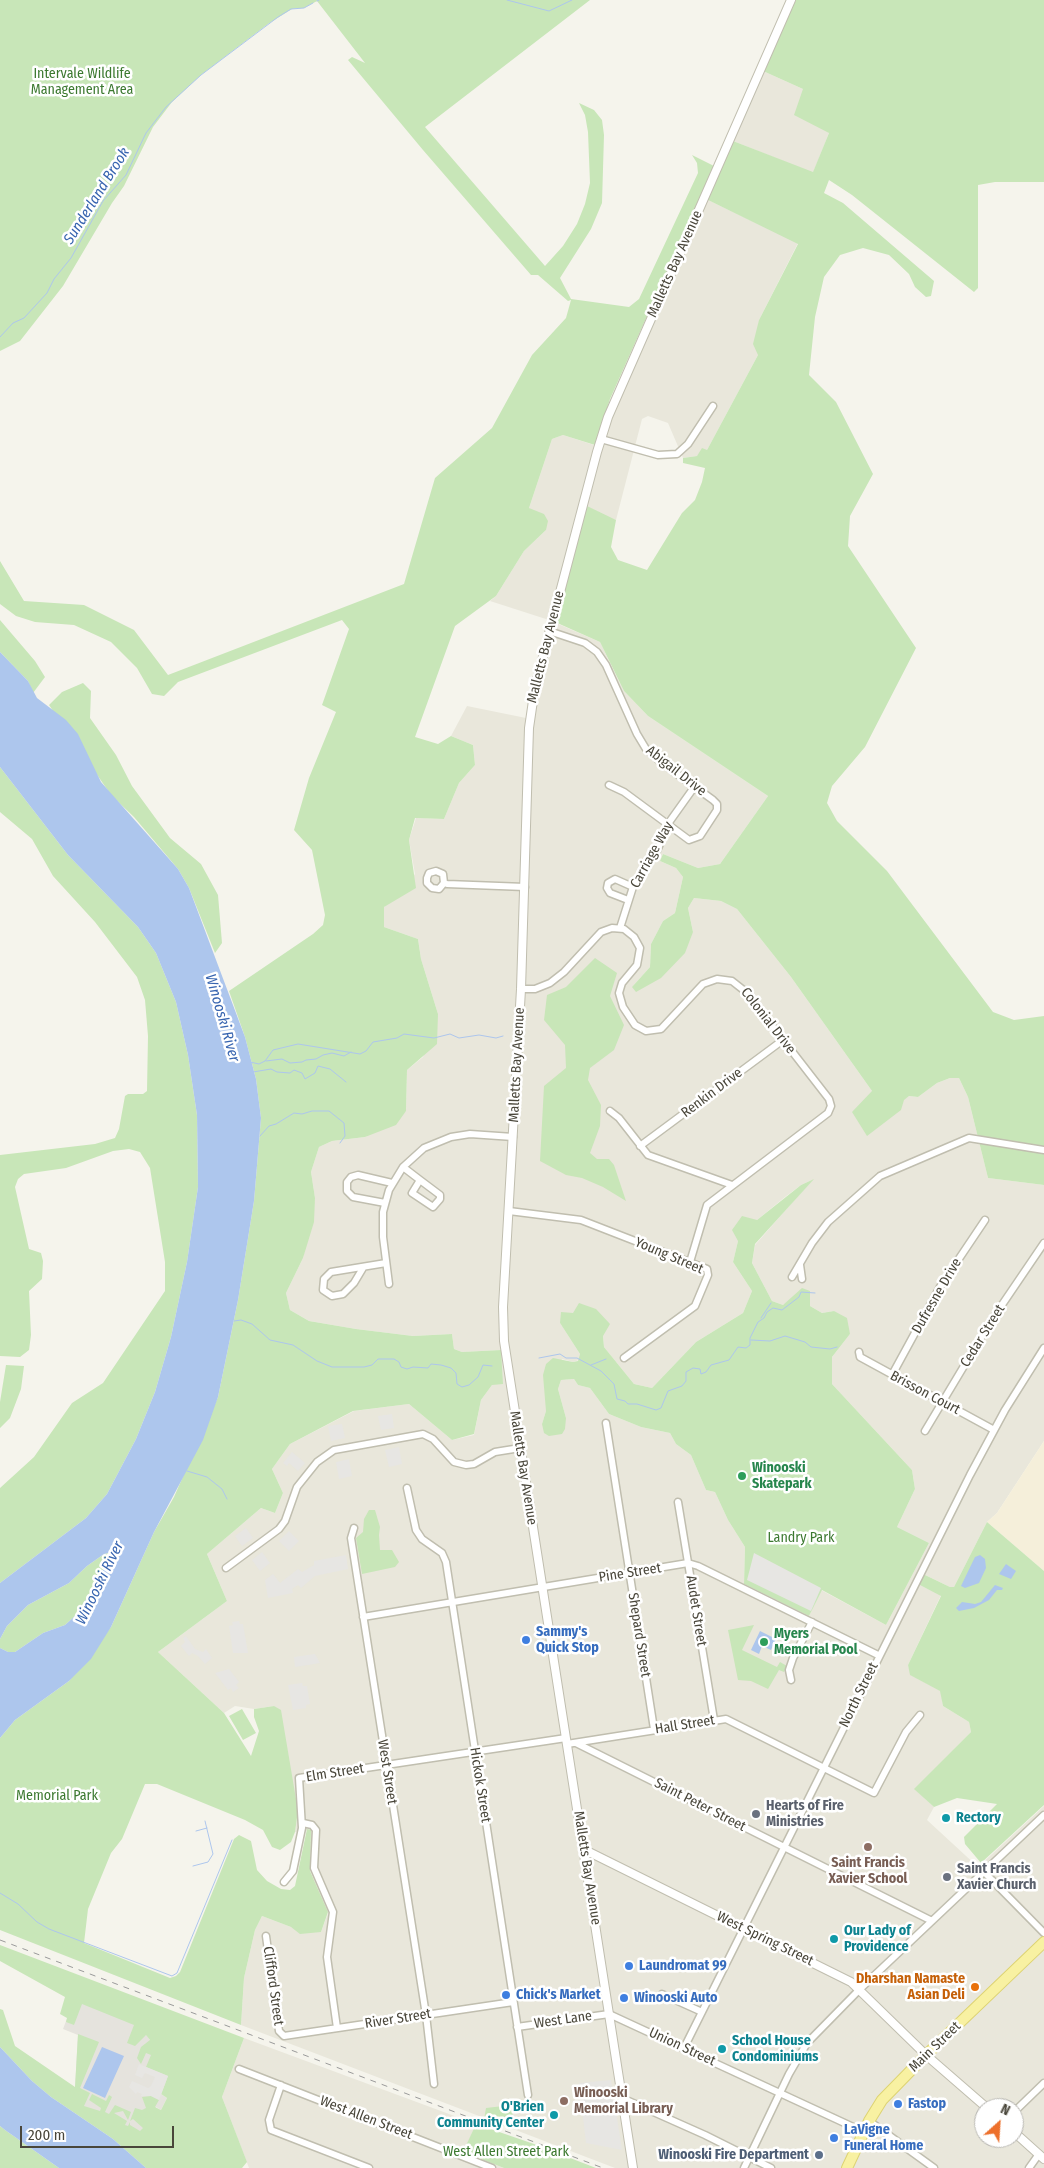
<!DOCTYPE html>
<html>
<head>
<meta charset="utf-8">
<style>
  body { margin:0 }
  #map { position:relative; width:1044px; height:2168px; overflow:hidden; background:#f5f4ec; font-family:"Fira Sans Condensed",sans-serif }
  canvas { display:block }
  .north { position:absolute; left:974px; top:2098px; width:50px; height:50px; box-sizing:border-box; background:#fff; border:1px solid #b6b5b0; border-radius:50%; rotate:26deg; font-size:14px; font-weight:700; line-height:20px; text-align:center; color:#49463a }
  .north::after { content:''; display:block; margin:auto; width:18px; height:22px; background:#ed702b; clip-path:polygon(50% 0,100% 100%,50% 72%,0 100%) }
  .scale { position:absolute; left:20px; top:2126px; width:154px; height:22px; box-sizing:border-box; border:2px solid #49463a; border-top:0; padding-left:6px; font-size:15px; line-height:18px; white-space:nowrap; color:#49463a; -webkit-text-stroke:4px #fff; paint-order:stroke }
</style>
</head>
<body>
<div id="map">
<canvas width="1044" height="2168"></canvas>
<div class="north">N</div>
<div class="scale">200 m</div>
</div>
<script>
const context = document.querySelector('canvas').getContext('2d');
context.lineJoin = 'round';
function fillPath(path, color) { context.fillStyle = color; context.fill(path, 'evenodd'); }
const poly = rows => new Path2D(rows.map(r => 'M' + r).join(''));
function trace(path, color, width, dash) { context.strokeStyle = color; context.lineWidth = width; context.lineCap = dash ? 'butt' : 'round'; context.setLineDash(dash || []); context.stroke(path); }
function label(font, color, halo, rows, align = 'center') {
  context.font = font + ' "Fira Sans Condensed",sans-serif'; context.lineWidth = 5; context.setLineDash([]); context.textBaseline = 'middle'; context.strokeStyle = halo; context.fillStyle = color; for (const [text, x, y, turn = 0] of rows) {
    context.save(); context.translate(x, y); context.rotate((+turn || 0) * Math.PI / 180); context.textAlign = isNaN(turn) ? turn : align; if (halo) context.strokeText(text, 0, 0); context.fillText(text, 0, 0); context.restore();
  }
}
fillPath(poly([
  [763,71,803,89,829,133,813,173,733,141],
  [706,199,798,243,759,320,758,355,707,450,697,456,683,458,668,423,648,416,642,419,616,520,609,518,585,505,594,470,616,402],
  [563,435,594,445,549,620,600,642,624,691,648,716,768,796,720,864,698,868,663,854,660,861,676,868,683,877,675,913,663,921,651,944,650,967,632,987,693,932,688,908,694,898,721,901,737,909,791,977,872,1091,904,1099,909,1096,918,1097,937,1083,950,1078,959,1078,968,1097,988,1178,1044,1185,1044,1441,997,1513,987,1522,954,1587,950,1587,923,1574,918,1584,941,1595,908,1665,911,1675,941,1691,943,1706,969,1722,971,1732,915,1789,934,1807,927,1820,978,1867,1044,1806,1044,2168,615,2168,241,2025,244,1978,255,1930,262,1916,291,1927,321,1932,328,1913,310,1871,311,1830,295,1832,298,1811,274,1706,254,1709,235,1706,224,1713,158,1652,227,1601,207,1554,261,1508,275,1513,283,1493,272,1469,290,1444,354,1411,409,1404,452,1440,474,1435,481,1400,492,1385,500,1350,462,1352,454,1349,452,1334,413,1336,356,1329,309,1321,290,1310,286,1293,303,1258,315,1198,311,1172,319,1147,332,1141,365,1137,406,1111,407,1070,423,1057,438,1014,421,959,418,939,384,927,384,907,415,874,409,840,416,818,444,819,459,783,475,765,473,745,451,736,467,706,526,718,531,687,549,620,490,601,496,596,524,551,546,530,529,508,552,439],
  [812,1180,755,1245,752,1263,772,1301,783,1305,810,1291,810,1306,822,1313,834,1311,850,1334,832,1357,832,1384,912,1470,915,1489,897,1527,929,1543,886,1625,821,1590,809,1616,744,1584,745,1547,728,1520,715,1492,706,1490,691,1455,676,1444,670,1433,641,1427,609,1414,590,1388,578,1385,574,1379,561,1380,558,1389,566,1418,542,1424,562,1359,573,1362,579,1360,580,1354,560,1323,573,1313,603,1336,604,1347,634,1384,652,1388,696,1342,743,1313,752,1291,733,1262,738,1241,757,1220,785,1197,801,1185],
  [984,2108,1014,2108,1014,2138,984,2138],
  [244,2038,476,2124,464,2152,504,2168,249,2168,222,2097]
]), '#e9e7db');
fillPath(poly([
  [1044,1441,1044,1571,987,1522,997,1513]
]), '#f5efda');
fillPath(poly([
  [76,1995,135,2018,171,2071,161,2094,167,2098,161,2110,156,2107,140,2139,82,2106,75,2088,78,2035,63,2029]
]), '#e5e3dd');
fillPath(poly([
  [0,0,590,0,425,127,545,266,563,246,577,224,585,204,590,183,588,132,585,115,579,103,594,110,602,120,604,135,602,203,591,229,560,278,571,299,629,307,639,299,698,173,697,163,692,155,714,166,610,399,595,445,563,435,552,439,529,508,544,514,548,521,546,530,524,551,496,596,455,626,415,737,438,744,451,736,473,745,475,765,459,783,444,819,415,818,409,840,416,888,384,907,384,927,418,939,421,959,438,1014,437,1044,407,1070,406,1111,396,1125,365,1137,332,1141,319,1147,311,1172,315,1198,314,1222,303,1258,286,1293,290,1310,309,1321,356,1329,413,1336,452,1334,454,1349,462,1352,501,1350,503,1384,492,1385,481,1400,474,1434,452,1440,409,1404,353,1411,290,1444,272,1469,283,1493,275,1513,261,1508,207,1554,227,1601,158,1652,224,1713,251,1756,259,1731,254,1717,254,1709,274,1706,281,1710,298,1811,295,1832,291,1842,280,1850,272,1847,263,1830,245,1820,157,1784,145,1784,122,1839,111,1853,88,1909,84,1943,170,1978,176,1976,180,1972,234,1839,239,1835,251,1841,257,1870,267,1881,281,1889,290,1890,295,1886,307,1829,311,1830,310,1871,328,1912,321,1932,300,1934,291,1927,262,1916,255,1930,244,1978,241,2025,0,1930,0,1738,15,1720,69,1681,111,1627,154,1532,174,1497,218,1397,238,1300,254,1201,261,1118,256,1079,245,1037,229,991,313,934,323,925,325,915,312,850,294,830,309,778,336,712,322,705,349,629,342,620,178,682,164,696,152,694,137,668,111,642,74,625,35,622,16,616,0,604,0,561,24,601,84,605,134,630,168,675,404,584,435,478,492,428,532,355,566,318,571,300,568,301,538,275,531,275,423,150,348,60,352,57,365,63,317,1,304,8,292,9,268,24,201,75,172,102,153,127,124,186,112,203,63,286,20,341,0,351],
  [796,0,1044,0,1044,182,995,182,978,185,978,288,974,292,852,195,829,180,824,193,843,203,934,281,931,296,926,297,915,287,909,274,889,255,863,248,840,255,824,277,815,317,809,375,836,402,873,474,850,516,848,546,916,648,865,747,832,786,827,803,837,821,887,871,993,1012,1014,1020,1044,1016,1044,1185,988,1178,968,1097,959,1078,950,1078,937,1083,918,1097,909,1096,904,1100,901,1110,867,1136,852,1112,872,1091,791,977,737,909,721,901,694,898,688,908,693,932,685,953,661,978,636,992,632,987,650,967,651,944,663,921,675,913,683,877,676,868,660,861,663,854,698,868,720,864,768,796,648,716,624,691,600,642,555,622,585,505,616,520,611,547,618,560,647,570,682,513,695,500,702,482,705,468,683,463,683,458,697,456,702,448,707,450,758,355,753,344,759,320,798,244,706,199,733,141,813,172,829,133,794,115,803,89,763,71],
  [0,620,35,661,45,677,33,693,28,681,0,652],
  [83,683,91,691,90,718,116,755,132,786,170,838,201,864,218,895,222,943,215,953,189,888,178,869,134,817,111,795,49,705,62,692],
  [0,767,68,855,138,927,156,953,176,1002,188,1055,197,1115,198,1187,187,1262,171,1337,155,1392,136,1439,107,1494,86,1518,0,1583,0,1488,34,1457,72,1403,103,1383,165,1291,165,1262,150,1168,140,1152,129,1149,113,1151,66,1168,24,1174,18,1179,15,1187,29,1249,41,1253,43,1261,42,1279,29,1291,31,1335,29,1350,20,1357,0,1356,0,1155,95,1144,115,1138,119,1129,125,1096,128,1094,143,1094,147,1091,148,1036,145,1000,137,977,95,922,53,876,32,839,0,812],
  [595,958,617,973,610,996,624,1025,614,1050,590,1068,588,1080,601,1105,600,1126,590,1153,597,1159,609,1159,614,1165,626,1201,603,1187,582,1178,566,1175,540,1161,544,1086,566,1068,565,1045,544,1020,547,995,566,987],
  [814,1179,755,1244,752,1263,772,1301,783,1305,802,1288,810,1291,810,1306,822,1313,834,1311,847,1318,850,1334,832,1357,832,1384,912,1470,915,1489,897,1527,929,1543,886,1625,822,1590,809,1616,744,1584,745,1547,728,1520,715,1492,706,1490,691,1455,676,1444,670,1433,641,1427,609,1414,590,1388,578,1385,574,1379,561,1380,558,1389,566,1418,565,1429,562,1434,549,1436,544,1433,542,1424,546,1411,543,1375,546,1364,553,1358,573,1362,578,1361,580,1354,560,1323,561,1312,573,1313,579,1303,596,1309,610,1324,603,1336,604,1347,634,1384,652,1388,696,1342,743,1313,752,1291,733,1262,738,1241,732,1230,742,1216,757,1220,801,1185],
  [6,1365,24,1366,21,1389,10,1418,0,1428,0,1402],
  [369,1510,375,1510,380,1527,379,1535,380,1550,392,1550,399,1562,395,1567,362,1574,356,1538,363,1532,364,1519],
  [987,1522,1044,1571,1044,1805,981,1863,965,1844,964,1837,997,1804,957,1798,934,1807,914,1789,971,1732,969,1722,943,1706,940,1691,910,1675,908,1665,941,1596,918,1584,923,1574,950,1587,954,1587],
  [112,1552,95,1586,75,1616,65,1625,43,1633,15,1652,8,1652,0,1648,0,1639,7,1626,28,1605,69,1583,87,1566,104,1554],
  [754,1625,742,1650,777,1667,780,1662,787,1666,784,1672,779,1670,768,1689,751,1681,738,1680,728,1630],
  [242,1709,256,1733,243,1740,229,1716],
  [0,1945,244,2038,222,2097,247,2162,242,2168,146,2168,113,2139,51,2097,32,2081,0,2047,0,2009,3,2010,15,2046,75,2087,78,2034,99,2042,80,2088,90,2093,84,2106,100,2111,101,2108,89,2100,92,2094,106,2101,109,2095,112,2097,105,2112,109,2114,115,2105,131,2112,128,2120,123,2111,114,2113,127,2121,125,2125,128,2126,130,2122,130,2125,140,2131,143,2128,133,2119,130,2121,135,2108,142,2110,146,2108,142,2097,151,2096,159,2100,155,2107,161,2110,167,2098,161,2094,168,2076,146,2067,151,2055,146,2053,141,2064,137,2058,141,2047,150,2040,146,2035,135,2046,127,2043,134,2025,82,2004,74,2025,66,2022,67,2018,60,2014,65,1997,0,1961],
  [512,2105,513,2127,501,2126,484,2119,486,2108],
  [476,2124,534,2144,596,2168,504,2168,463,2152],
  [0,2126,5,2130,59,2168,0,2168]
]), '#c8e6b8');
fillPath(poly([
  [392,1414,394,1428,381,1430,378,1416],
  [342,1424,345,1438,331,1441,328,1426],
  [399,1447,402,1464,389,1467,385,1450],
  [292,1452,305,1463,298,1471,289,1463,287,1466,283,1463],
  [349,1459,352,1476,339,1479,336,1462],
  [246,1528,253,1538,242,1546,235,1536],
  [289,1531,299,1541,289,1551,279,1541],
  [262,1552,270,1563,260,1571,252,1560],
  [754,1553,821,1588,811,1611,747,1580],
  [346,1555,348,1569,315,1576,301,1588,298,1585,292,1589,293,1593,268,1598,265,1580,273,1574,280,1583,298,1569,302,1572,314,1565,314,1561],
  [239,1621,240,1624,243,1624,248,1653,233,1653,229,1626,233,1625,232,1622],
  [186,1636,195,1649,203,1652,206,1649,212,1658,205,1664,198,1656,192,1653,189,1656,181,1646,185,1642,183,1638],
  [315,1654,320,1663,295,1667,294,1657],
  [229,1669,239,1682,236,1685,239,1688,233,1692,231,1688,228,1690,215,1673],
  [302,1683,303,1686,307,1686,310,1704,306,1705,306,1708,293,1710,288,1685],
  [139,2064,168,2076,159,2100,151,2096,141,2096,142,2094,137,2092,136,2094,129,2087,132,2081,148,2088,151,2086,155,2077,145,2073,142,2078,135,2075],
  [611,2080,622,2150,586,2143,579,2083]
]), '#e7e6e3');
fillPath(poly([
  [0,652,28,681,37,698,66,720,78,734,101,782,178,869,189,888,245,1037,256,1079,261,1118,254,1201,238,1300,218,1397,203,1440,154,1532,111,1627,91,1659,69,1681,15,1720,0,1738,0,1648,8,1652,15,1652,43,1633,65,1625,75,1616,95,1586,112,1552,104,1554,87,1566,69,1583,28,1605,7,1626,0,1639,0,1583,86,1518,107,1494,136,1439,155,1392,171,1337,187,1262,198,1187,197,1115,188,1055,176,1002,156,953,138,927,68,855,0,767],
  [980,1555,985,1559,986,1568,979,1583,965,1588,961,1586,975,1557],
  [1006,1564,1016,1571,1011,1579,999,1574],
  [995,1585,1003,1588,1002,1590,997,1590,989,1600,974,1608,959,1611,956,1608,962,1602,975,1604,981,1602],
  [760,1631,776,1639,771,1650,762,1646,759,1654,751,1650],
  [0,2047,32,2081,51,2097,113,2139,146,2168,59,2168,5,2130,0,2126],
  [102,2047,124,2056,105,2098,83,2088]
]), '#adc6ed');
trace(poly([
  [507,0,549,11,572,0],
  [317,1,319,0],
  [0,337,13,323,24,318,47,293,54,279,71,258,103,201,126,175,146,133,166,107,201,75,278,17,291,9,304,8,313,3],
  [266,1061,282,1059,290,1063,302,1062,306,1060,316,1059,323,1055,332,1053,344,1056,351,1052],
  [250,1062,259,1064,265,1061,273,1050,298,1044,360,1054,366,1051,373,1042,397,1038,404,1034,434,1038,450,1034,459,1038,479,1035,496,1038,503,1036],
  [253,1072,271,1069,277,1072,290,1073,294,1070,302,1073,305,1079,315,1073,318,1066,330,1069,346,1082],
  [260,1136,269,1126,276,1124,294,1113,302,1114,312,1111,329,1111,344,1123,345,1136,340,1143],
  [761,1318,771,1303],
  [234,1321,241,1320,252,1324,270,1340,293,1345,317,1361,332,1367,364,1367,372,1365,378,1359,394,1359,399,1362,401,1367,407,1369,413,1367,428,1368,431,1364,441,1365,451,1368,456,1373,457,1384,462,1387,469,1385,478,1377,483,1365,492,1366],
  [751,1340,770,1341,785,1336,805,1342,811,1347,830,1349,837,1347],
  [539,1358,560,1354,566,1358,577,1358,601,1371,614,1384,617,1399,625,1401,628,1404,637,1404,656,1410,661,1408,668,1391,682,1386,686,1381,686,1372,693,1368,700,1369,701,1374,706,1372,711,1365,729,1360,738,1347,746,1348,750,1345,750,1338,758,1322,764,1318,767,1312,773,1308,782,1310,799,1297,801,1292,815,1293],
  [591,1365,606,1359],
  [187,1471,207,1477,222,1489,227,1499],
  [196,1831,207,1828],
  [193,1866,208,1862,213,1854,205,1821],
  [0,1893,18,1904,37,1922,49,1929,172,1976,177,1973,232,1840]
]), '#adc6ed', 1);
const minor = poly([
  [601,439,658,455,677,454,688,444,713,406],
  [549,631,585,643,597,652,606,665,637,734,646,749,662,763,713,800,717,804,717,810,700,836,689,840,624,792,609,785],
  [444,883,439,889,432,888,427,883,427,878,429,873,436,871,443,874,444,883,447,884,525,887],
  [628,900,610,893,607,888,608,883,615,879,633,887],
  [620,928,633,887,656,853,670,821,695,786],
  [521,989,535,989,550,983,564,972,601,932,612,928,624,929,634,937,640,948,637,965,622,983,619,993,623,1007,635,1025,646,1031,661,1029,703,984,717,979,732,981,746,992,829,1099,831,1106,828,1113,707,1205,690,1262],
  [610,1111,619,1118,648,1155,732,1185],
  [640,1146,783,1040],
  [403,1167,420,1180,440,1195,440,1199,433,1207,412,1193,420,1180],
  [385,1203,353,1197,347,1191,347,1182,351,1177,358,1175,392,1183],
  [509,1211,581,1220,707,1269,708,1275,695,1306,624,1358],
  [800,1265,802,1279],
  [363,1268,354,1283,343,1294,332,1296,323,1290,324,1279,331,1272,386,1263],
  [792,1277,812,1243,828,1222,880,1176,969,1138,1044,1150],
  [389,1284,383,1237,383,1212,389,1190,403,1167,424,1148,451,1137,470,1134,513,1137],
  [859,1352,860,1357,994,1430],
  [892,1375,940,1287,985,1220],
  [606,1423,654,1729],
  [925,1431,991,1321,1044,1243],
  [407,1488,416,1530,422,1539,442,1553,446,1562,528,2095],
  [678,1502,714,1720],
  [354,1528,351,1538,426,2015,434,2084],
  [226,1568,279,1529,285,1521,297,1487,317,1462,334,1450,423,1434,433,1439,454,1462,466,1465,474,1464,495,1452,520,1448],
  [363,1617,688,1563,698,1566,878,1655],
  [791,1680,789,1670,793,1658,812,1622],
  [576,1743,932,1921],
  [567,1744,726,1719,874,1793,906,1732,920,1715],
  [303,1823,312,1825,316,1830,314,1868,333,1912,327,1957,337,2028],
  [984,1872,1044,1933],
  [284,1882,293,1871,302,1828,299,1778,566,1738],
  [266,1936,279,2031,284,2036,513,2002],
  [662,1994,702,2012],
  [517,2027,609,2014,864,2132],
  [684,2048,970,1475,1005,1410,1044,1348],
  [239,2069,492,2168],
  [281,2085,269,2120,271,2130,369,2168],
  [622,2098,705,2135,771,2168],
  [1014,2112,1044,2083],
  [869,2121,934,2168],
  [744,2168,789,2074,807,2043,860,1989,1044,1815],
  [1029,2168,1039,2154]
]);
const tertiary = poly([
  [585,1850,851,1982,926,2055,987,2108],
  [1014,2132,1044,2159],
  [633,2168,504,1341,503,1307,521,989,529,728,535,687,597,452,608,417,791,0]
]);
const primary = poly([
  [847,2168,869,2121,882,2100,926,2055,1044,1942]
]);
trace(minor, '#c0beaf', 9);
trace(tertiary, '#c0beaf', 10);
trace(primary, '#ddd372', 12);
trace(minor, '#fff', 6);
trace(tertiary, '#fff', 8);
trace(primary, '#f8f1a2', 10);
trace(poly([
  [0,1940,603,2168]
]), '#9a9a9a', 1, [6, 6]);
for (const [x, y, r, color] of [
  [742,1476,5,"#2e9e5b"],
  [526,1640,5,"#3f7fe0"],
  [764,1642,5,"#2e9e5b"],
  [756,1814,5,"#6b7280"],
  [946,1818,5,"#0f9aa8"],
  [868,1847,5,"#8d6e63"],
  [947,1877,5,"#6b7280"],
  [834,1939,5,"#0f9aa8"],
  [629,1966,5,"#3f7fe0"],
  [975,1987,5,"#e8710a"],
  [506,1995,5,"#3f7fe0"],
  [624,1998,5,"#3f7fe0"],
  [722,2049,5,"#0f9aa8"],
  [564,2101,5,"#8d6e63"],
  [898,2104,5,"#3f7fe0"],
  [554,2115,5,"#0f9aa8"],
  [834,2138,5,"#3f7fe0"],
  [819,2155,5,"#5c6f8a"]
]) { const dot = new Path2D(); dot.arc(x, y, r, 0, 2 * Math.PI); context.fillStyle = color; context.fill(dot); trace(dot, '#fff', 2); }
label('14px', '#3c7930', '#fff', [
  ["Intervale Wildlife",82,74],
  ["Management Area",82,90],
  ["Landry Park",801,1538],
  ["Memorial Park",57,1796],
  ["West Allen Street Park",506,2152]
]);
label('14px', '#49463a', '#fff', [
  ["Malletts Bay Avenue",675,264,-66],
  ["Malletts Bay Avenue",546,647,-76],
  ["Abigail Drive",676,771,38],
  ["Carriage Way",652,855,-61],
  ["Colonial Drive",768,1021,52],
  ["Malletts Bay Avenue",517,1065,-87],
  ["Renkin Drive",712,1093,-37],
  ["Young Street",669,1256,23],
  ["Dufresne Drive",937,1296,-60],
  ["Cedar Street",983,1336,-58],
  ["Brisson Court",925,1393,28],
  ["Malletts Bay Avenue",523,1468,81],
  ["Pine Street",630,1573,-9],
  ["Audet Street",696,1611,81],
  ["Shepard Street",639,1635,81],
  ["North Street",859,1695,-64],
  ["Hall Street",685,1725,-9],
  ["West Street",387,1772,81],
  ["Elm Street",335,1773,-9],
  ["Hickok Street",480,1785,81],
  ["Saint Peter Street",700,1805,27],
  ["Malletts Bay Avenue",587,1868,81],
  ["West Spring Street",765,1939,26],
  ["Clifford Street",273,1986,82],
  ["River Street",398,2019,-9],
  ["West Lane",563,2020,-8],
  ["Union Street",682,2047,25],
  ["Main Street",935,2047,-44],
  ["West Allen Street",366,2118,21]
]);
label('bold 14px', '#27864d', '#fff', [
  ["Winooski",752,1468],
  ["Skatepark",752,1484],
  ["Myers",774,1634],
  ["Memorial Pool",774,1650]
], 'left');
label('bold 14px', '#366cbe', '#fff', [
  ["Sammy's",536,1632],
  ["Quick Stop",536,1648],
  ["Laundromat 99",639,1966],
  ["Chick's Market",516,1995],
  ["Winooski Auto",634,1998],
  ["Fastop",908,2104],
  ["LaVigne",844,2130],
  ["Funeral Home",844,2146]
], 'left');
label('bold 14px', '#5b616d', '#fff', [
  ["Hearts of Fire",766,1806],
  ["Ministries",766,1822],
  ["Saint Francis",957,1869],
  ["Xavier Church",957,1885]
], 'left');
label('bold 14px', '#0d838f', '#fff', [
  ["Rectory",956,1818],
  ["Our Lady of",844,1931],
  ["Providence",844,1947],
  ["School House",732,2041],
  ["Condominiums",732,2057],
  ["O'Brien",544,2107,"right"],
  ["Community Center",544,2123,"right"]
], 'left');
label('bold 14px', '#785e54', '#fff', [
  ["Saint Francis",868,1863],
  ["Xavier School",868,1879],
  ["Winooski",574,2093,"left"],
  ["Memorial Library",574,2109,"left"]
]);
label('bold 14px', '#c56008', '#fff', [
  ["Dharshan Namaste",965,1979],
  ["Asian Deli",965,1995]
], 'right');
label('bold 14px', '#4e5e75', '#fff', [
  ["Winooski Fire Department",809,2155]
], 'right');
label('italic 15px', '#3865b0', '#fff', [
  ["Sunderland Brook",97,196,-58],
  ["Winooski River",222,1018,74],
  ["Winooski River",100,1583,-64]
]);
</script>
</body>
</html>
